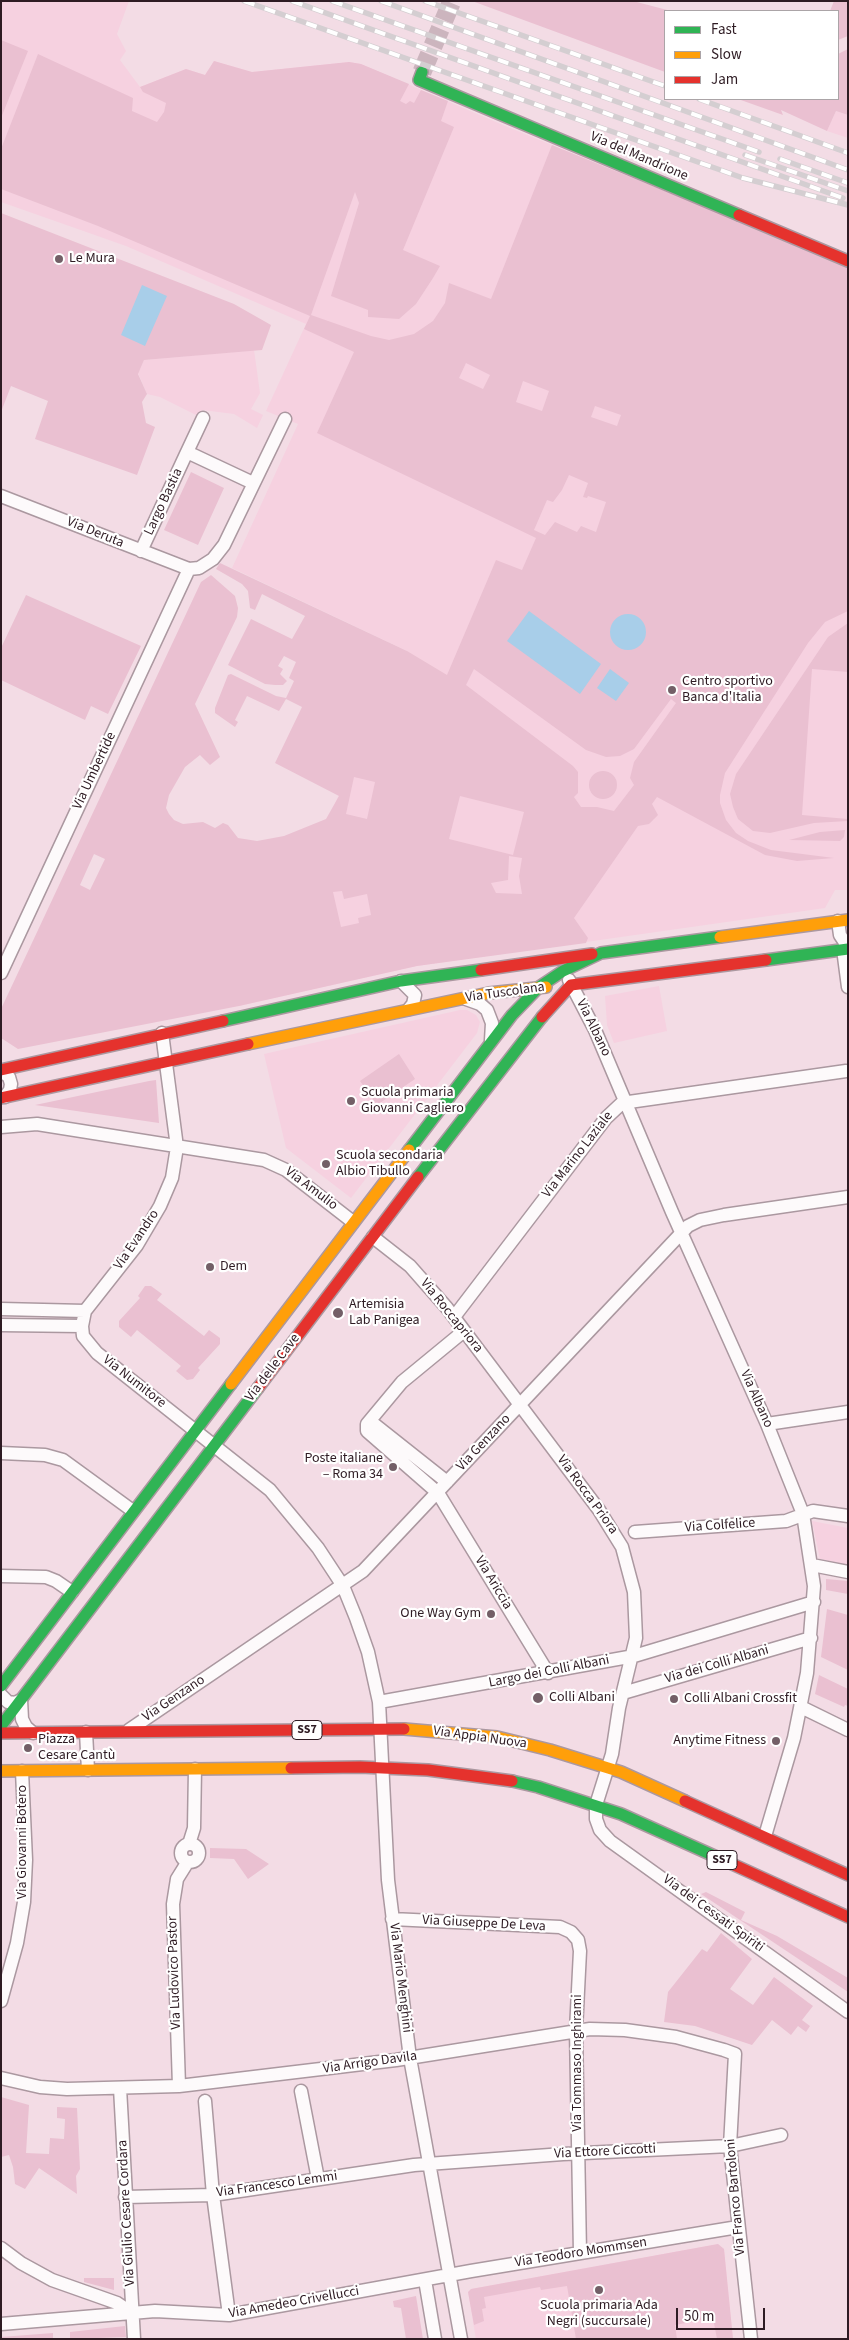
<!DOCTYPE html>
<html>
<head>
<meta charset="utf-8">
<style>
  body { margin:0 }
  #map { position:relative; width:849px; height:2340px; overflow:hidden; background:#f3dce5; font-family:"Source Sans 3",sans-serif }
  canvas { display:block }
  .frame { position:absolute; inset:0; border:2px solid #2e1b23; pointer-events:none }
  .legend { position:absolute; left:664px; top:10px; width:175px; height:90px; box-sizing:border-box; background:#fff; border:1px solid #aba4a7; margin:0; padding:6px 9px; list-style:none; font-size:15px; color:#2e1b23 }
  .legend li { display:flex; align-items:center; gap:10px; height:25px }
  .legend b { width:25px; border:1px solid #aba4a7 }
  .scale { position:absolute; left:676px; top:2308px; width:89px; height:22px; box-sizing:border-box; border:2px solid #2e1b23; border-top:0; padding-left:6px; font-size:15px; line-height:18px; white-space:nowrap; color:#2e1b23; -webkit-text-stroke:4px #fff; paint-order:stroke }
</style>
</head>
<body>
<div id="map">
<canvas width="849" height="2340"></canvas>
<div class="frame"></div>
<ul class="legend">
<li><b style="height:6px;background:#30b455"></b>Fast</li>
<li><b style="height:6px;background:#ff9f0a"></b>Slow</li>
<li><b style="height:6px;background:#e5322d"></b>Jam</li>
</ul>
<div class="scale">50 m</div>
</div>
<script>
const context = document.querySelector('canvas').getContext('2d');
context.lineJoin = 'round';
function fillPath(path, color) { context.fillStyle = color; context.fill(path, 'evenodd'); }
const poly = rows => new Path2D(rows.map(r => 'M' + r).join(''));
function trace(path, color, width, dash) { context.strokeStyle = color; context.lineWidth = width; context.lineCap = dash ? 'butt' : 'round'; context.setLineDash(dash || []); context.stroke(path); }
function label(font, color, halo, rows, align = 'center') {
  context.font = font + ' "Source Sans 3",sans-serif'; context.lineWidth = 4.5; context.setLineDash([]); context.textBaseline = 'middle'; context.strokeStyle = halo; context.fillStyle = color; for (const [text, x, y, turn = 0] of rows) {
    context.save(); context.translate(x, y); context.rotate((+turn || 0) * Math.PI / 180); context.textAlign = isNaN(turn) ? turn : align; if (halo) context.strokeText(text, 0, 0); context.fillText(text, 0, 0); context.restore();
  }
}
fillPath(poly([
  [1,1,129,1,117,34,126,51,120,60,140,87,186,69,205,75,214,61,252,72,349,62,361,64,503,125,848,266,848,890,835,890,825,908,417,966,239,1006,407,651,232,568,298,424,266,411,306,324,126,246,1,202],
  [836,111,848,115,848,138,827,131],
  [254,350,260,393,251,409,263,415,257,428,234,414,202,410,198,416,160,397,147,394,138,373,144,360],
  [659,986,667,1031,614,1043,607,1025,605,996],
  [460,1010,467,1010,476,1015,480,1022,477,1033,351,1198,286,1148,264,1054],
  [812,1521,848,1528,848,1565,820,1559],
  [718,2244,724,2249,733,2339,476,2339,468,2292,471,2289]
]), '#f6d1e0');
fillPath(poly([
  [472,1,633,1,671,11,665,11,665,72],
  [834,1,848,1,848,36,838,40,838,11,830,11],
  [1,40,28,51,1,118],
  [848,49,848,115,836,111,827,131,781,110,783,115,738,99,838,99,838,54],
  [38,54,133,98,132,111,157,122,164,112,166,103,143,92,140,87,186,69,205,75,214,61,252,72,349,62,361,64,409,84,400,101,406,104,410,101,414,103,421,90,448,101,441,121,454,127,403,250,440,266,433,278,416,304,399,319,368,317,368,310,331,296,359,203,355,192,311,315,371,336,389,340,414,334,433,321,445,303,449,283,491,299,552,145,848,266,848,611,825,622,808,643,725,773,720,795,720,803,726,820,736,833,748,841,771,850,834,858,797,861,765,855,657,797,652,804,658,815,649,824,638,826,574,918,588,938,586,943,417,966,239,1006,18,1049,1,1038,1,1009,201,582,211,575,235,596,238,608,237,617,195,704,220,757,210,765,200,755,185,767,169,795,166,808,169,814,174,820,183,824,203,822,215,828,223,823,228,825,238,838,257,841,284,836,326,819,339,796,275,763,302,707,286,699,279,711,247,696,235,720,238,722,235,727,215,713,215,708,228,675,231,674,276,696,286,698,294,681,289,678,296,662,284,656,278,666,283,669,280,674,287,681,283,685,275,685,265,684,228,665,251,619,292,639,305,616,262,594,255,610,250,608,248,591,242,584,216,569,220,563,407,651,447,675,496,560,522,570,536,538,317,433,354,352,304,329,310,316,98,226,1,189,1,149],
  [466,363,490,375,483,389,459,378],
  [523,381,549,391,542,411,516,402],
  [595,406,621,415,617,426,591,417],
  [569,475,588,483,583,497,587,498,588,496,606,502,596,532,581,526,577,532,555,522,545,535,534,530,547,500,553,502,562,490],
  [474,669,586,750,606,757,620,756,634,749,671,699,676,703,634,762,630,778,634,785,614,811,597,807,581,807,574,797,578,793,578,772,573,766,466,685],
  [354,777,375,782,367,819,346,814],
  [460,796,524,812,513,855,449,839],
  [94,854,105,859,90,890,80,885],
  [509,856,522,858,519,876,522,894,496,893,491,883,508,880],
  [342,891,344,899,367,894,371,915,358,918,359,923,341,927,333,892],
  [1,213,234,304,271,325,262,350,144,360,138,374,147,394,142,402,146,423,155,427,137,475,35,439,48,401,11,386,1,412],
  [191,472,224,488,198,545,164,530],
  [26,595,141,646,108,714,91,706,85,720,1,680,1,648],
  [848,623,848,672,812,669,802,815,848,819,848,821,814,823,770,833,753,831,738,819,733,807,730,794,736,774,828,637],
  '589 785a14 14 0 1 1 28 0a14 14 0 1 1-28 0Z',
  [845,830,844,837,840,841,789,840,820,832],
  [399,1054,415,1079,377,1105,360,1081],
  [156,1080,159,1123,35,1105,149,1081],
  [145,1286,151,1286,162,1294,157,1300,204,1336,209,1330,220,1338,220,1344,198,1368,200,1370,193,1379,187,1380,176,1371,181,1366,137,1330,131,1337,119,1327,119,1321,140,1298,138,1296],
  [826,1579,848,1581,848,1594,826,1590],
  [827,1609,848,1615,848,1670,821,1657],
  [819,1675,848,1689,848,1706,845,1705,844,1707,815,1694],
  [210,1848,246,1849,269,1864,248,1879,234,1859,210,1858],
  [706,1892,745,1912,741,1920,777,1936,848,1978,848,1992,701,1894],
  [721,1933,752,1959,730,1989,753,2005,774,1977,813,2006,802,2020,810,2026,806,2032,798,2026,791,2035,772,2020,752,2045,695,2026,664,2022,668,1992,702,1949,707,1952],
  [1,2097,29,2105,26,2153,49,2154,50,2138,64,2139,65,2119,57,2118,57,2107,77,2108,80,2169,76,2176,77,2194,39,2168,25,2189,15,2184,13,2167,9,2155,1,2157],
  [718,2244,724,2249,733,2339,717,2339,713,2318,675,2325,677,2339,576,2339,567,2286,541,2290,540,2287,484,2297,486,2308,482,2309,484,2321,474,2325,468,2292,471,2289],
  [84,2278,114,2278,114,2290,84,2282],
  [416,2296,423,2339,406,2339,401,2308,394,2307,393,2301],
  [125,2326,126,2337,70,2339,70,2332],
  [53,2333,53,2339,1,2339,1,2337]
]), '#eac0d1');
fillPath(poly([
  [142,285,167,296,145,346,121,335],
  [529,611,601,664,580,694,507,641],
  '610 632a18 18 0 1 1 36 0a18 18 0 1 1-36 0Z',
  [610,669,629,683,616,701,597,688]
]), '#a8cee9');
trace(poly([
  [422,72,452,1]
]), '#ccb5be', 19, [19, 9]);
const street = poly([
  [187,452,203,418],
  [1,496,189,569,199,568,213,559,224,545,285,419],
  [141,551,187,452,253,483],
  [838,921,840,935,848,947],
  [843,949,848,987],
  [1,973,189,569],
  [569,980,595,1030,672,1212,767,1424,803,1514,814,1586,807,1673,794,1738,765,1836],
  [401,981,415,995,413,1004,409,1009],
  [466,999,480,1004,487,1010,492,1023,491,1040],
  [162,1033,177,1147,172,1178,160,1206,137,1245,85,1311,82,1326,83,1336,97,1353,270,1490,318,1548,343,1586,356,1618,368,1652,379,1702,388,1880,410,2058,461,2339],
  [1,1071,9,1077,11,1084,10,1090,5,1097],
  [1,1127,37,1124,264,1160,286,1170,353,1222],
  [373,1237,410,1266,447,1308,599,1510,622,1547,634,1592,636,1638,619,1708,612,1754,596,1805,596,1819,600,1830,610,1841,848,2012],
  [1,1309,85,1311],
  [454,1317,606,1118,622,1103,846,1071],
  [1,1325,82,1326],
  [464,1331,402,1382,367,1424,367,1431,438,1493,548,1673],
  [370,1421,447,1482],
  [767,1424,848,1412],
  [1,1453,45,1455,63,1460,133,1511],
  [635,1532,786,1521,813,1511,848,1516],
  [812,1565,848,1572],
  [1,1576,46,1577,56,1581,72,1592],
  [623,1693,811,1638],
  [1,1695,8,1702,15,1703,21,1700,22,1719,26,1727,33,1733],
  [379,1702,634,1656,814,1602],
  [801,1707,848,1730],
  [129,1730,363,1571,688,1226,700,1220,724,1215,848,1197],
  [86,1732,88,1770],
  '181 1853a9 9 0 1 1 18 0a9 9 0 1 1-18 0Z',
  [189,1844,194,1828,195,1769],
  [392,1919,560,1927,571,1932,578,1940,580,1951,576,2030,580,2253],
  [1,2001,17,1943,24,1902,26,1860,22,1771],
  [1,2078,40,2087,67,2089,179,2086,396,2060,590,2029,625,2030,676,2037,724,2050,735,2054,730,2146,751,2339],
  [179,2086,173,1904,177,1879,187,1863],
  [120,2088,134,2339],
  [301,2091,318,2179],
  [205,2101,213,2195,229,2315],
  [125,2197,213,2195,414,2165,563,2154,730,2146,781,2135],
  [1,2248,21,2263,52,2280,117,2303,132,2313],
  [425,2280,435,2339],
  [1,2324,155,2311,229,2315,471,2271,738,2227]
]);
const fast = poly([
  [422,72,419,80,739,215],
  [766,960,848,949],
  [223,1021,401,981,481,970],
  [409,1150,512,1015,539,987,563,971,601,953,720,937],
  [418,1177,542,1017],
  [1,1686,231,1384],
  [1,1726,258,1388],
  [512,1781,538,1787,621,1814,721,1859]
]);
const slow = poly([
  [720,937,848,920],
  [248,1044,489,993,546,987],
  [231,1384,409,1150],
  [404,1729,497,1737,550,1750,621,1772,685,1801],
  [1,1771,291,1768]
]);
const jam = poly([
  [739,215,848,261],
  [481,970,592,954],
  [542,1017,571,985,766,960],
  [1,1070,223,1021],
  [1,1098,248,1044],
  [258,1388,418,1177],
  [1,1733,404,1729],
  [291,1768,360,1767,428,1770,512,1781],
  [685,1801,848,1875],
  [721,1859,848,1917]
]);
trace(street, '#ab98a0', 15);
trace(fast, '#ab98a0', 14);
trace(slow, '#ab98a0', 14);
trace(jam, '#ab98a0', 14);
trace(street, '#fdfafb', 12);
trace(fast, '#30b455', 11);
trace(slow, '#ff9f0a', 11);
trace(jam, '#e5322d', 11);
const rail = poly([
  [244,1,743,178,848,205],
  [292,1,843,198],
  [332,1,759,152],
  [381,1,848,170],
  [425,1,665,86],
  [699,99,848,153],
  [745,155,848,191],
  [780,159,848,183]
]);
trace(rail, '#d4ced1', 5.5);
trace(rail, '#fff', 4, [11]);
for (const [x, y, r, color] of [
  [59,259,5,"#735f67"],
  [672,690,5,"#735f67"],
  [351,1101,5,"#735f67"],
  [326,1164,5,"#735f67"],
  [210,1267,5,"#735f67"],
  [338,1313,6,"#735f67"],
  [393,1467,5,"#735f67"],
  [491,1614,5,"#735f67"],
  [538,1698,6,"#735f67"],
  [674,1699,5,"#735f67"],
  [776,1741,5,"#735f67"],
  [28,1748,5,"#735f67"],
  [599,2290,5,"#735f67"]
]) { const dot = new Path2D(); dot.arc(x, y, r, 0, 2 * Math.PI); context.fillStyle = color; context.fill(dot); trace(dot, '#fff', 2); }
for (const [x, y, w] of [
  [307,1730,30],
  [722,1860,30]
]) { const box = new Path2D(); box.roundRect(x - w / 2, y - 9.5, w, 19, 4); context.fillStyle = '#fff'; context.fill(box); trace(box, '#2e1b23', 1); }
label('bold 12px', '#2e1b23', null, [
  ["SS7",307,1730],
  ["SS7",722,1860]
]);
label('14px', '#2e1b23', '#fff', [
  ["Via del Mandrione",639,157,23],
  ["Largo Bastia",164,502,-65],
  ["Via Deruta",95,533,22],
  ["Via Umbertide",95,771,-65],
  ["Via Tuscolana",505,993,-8],
  ["Via Albano",593,1028,64],
  ["Via Marino Laziale",578,1155,-52],
  ["Via Amulio",311,1189,37],
  ["Via Evandro",137,1240,-56],
  ["Via Roccapriora",451,1316,51],
  ["Via delle Cave",273,1368,-53],
  ["Via Numitore",134,1382,38],
  ["Via Albano",756,1399,66],
  ["Via Genzano",484,1443,-47],
  ["Via Rocca Priora",587,1495,54],
  ["Via Colfelice",720,1526,-4],
  ["Via Ariccia",493,1583,59],
  ["Via dei Colli Albani",717,1665,-16],
  ["Largo dei Colli Albani",549,1672,-11],
  ["Via Genzano",174,1699,-34],
  ["Via Appia Nuova",480,1738,8],
  ["Via Giovanni Botero",23,1842,-90],
  ["Via dei Cessati Spiriti",713,1914,36],
  ["Via Giuseppe De Leva",484,1924,3],
  ["Via Ludovico Pastor",175,1973,-92],
  ["Via Mario Menghini",400,1978,83],
  ["Via Arrigo Davila",370,2063,-8],
  ["Via Tommaso Inghirami",578,2063,-90],
  ["Via Ettore Ciccotti",605,2152,-3],
  ["Via Francesco Lemmi",277,2185,-8],
  ["Via Franco Bartoloni",736,2197,-95],
  ["Via Giulio Cesare Cordara",127,2213,-93],
  ["Via Teodoro Mommsen",581,2253,-9],
  ["Via Amedeo Crivellucci",294,2303,-10]
]);
label('14px', '#2e1b23', '#fff', [
  ["Le Mura",69,259],
  ["Centro sportivo",682,682],
  ["Banca d'Italia",682,698],
  ["Scuola primaria",361,1093],
  ["Giovanni Cagliero",361,1109],
  ["Scuola secondaria",336,1156],
  ["Albio Tibullo",336,1172],
  ["Dem",220,1267],
  ["Artemisia",349,1305],
  ["Lab Panigea",349,1321],
  ["Poste italiane",383,1459,"right"],
  ["– Roma 34",383,1475,"right"],
  ["One Way Gym",481,1614,"right"],
  ["Colli Albani",549,1698],
  ["Colli Albani Crossfit",684,1699],
  ["Piazza",38,1740],
  ["Cesare Cantù",38,1756],
  ["Anytime Fitness",766,1741,"right"],
  ["Scuola primaria Ada",599,2306,"center"],
  ["Negri (succursale)",599,2322,"center"]
], 'left');
</script>
</body>
</html>
